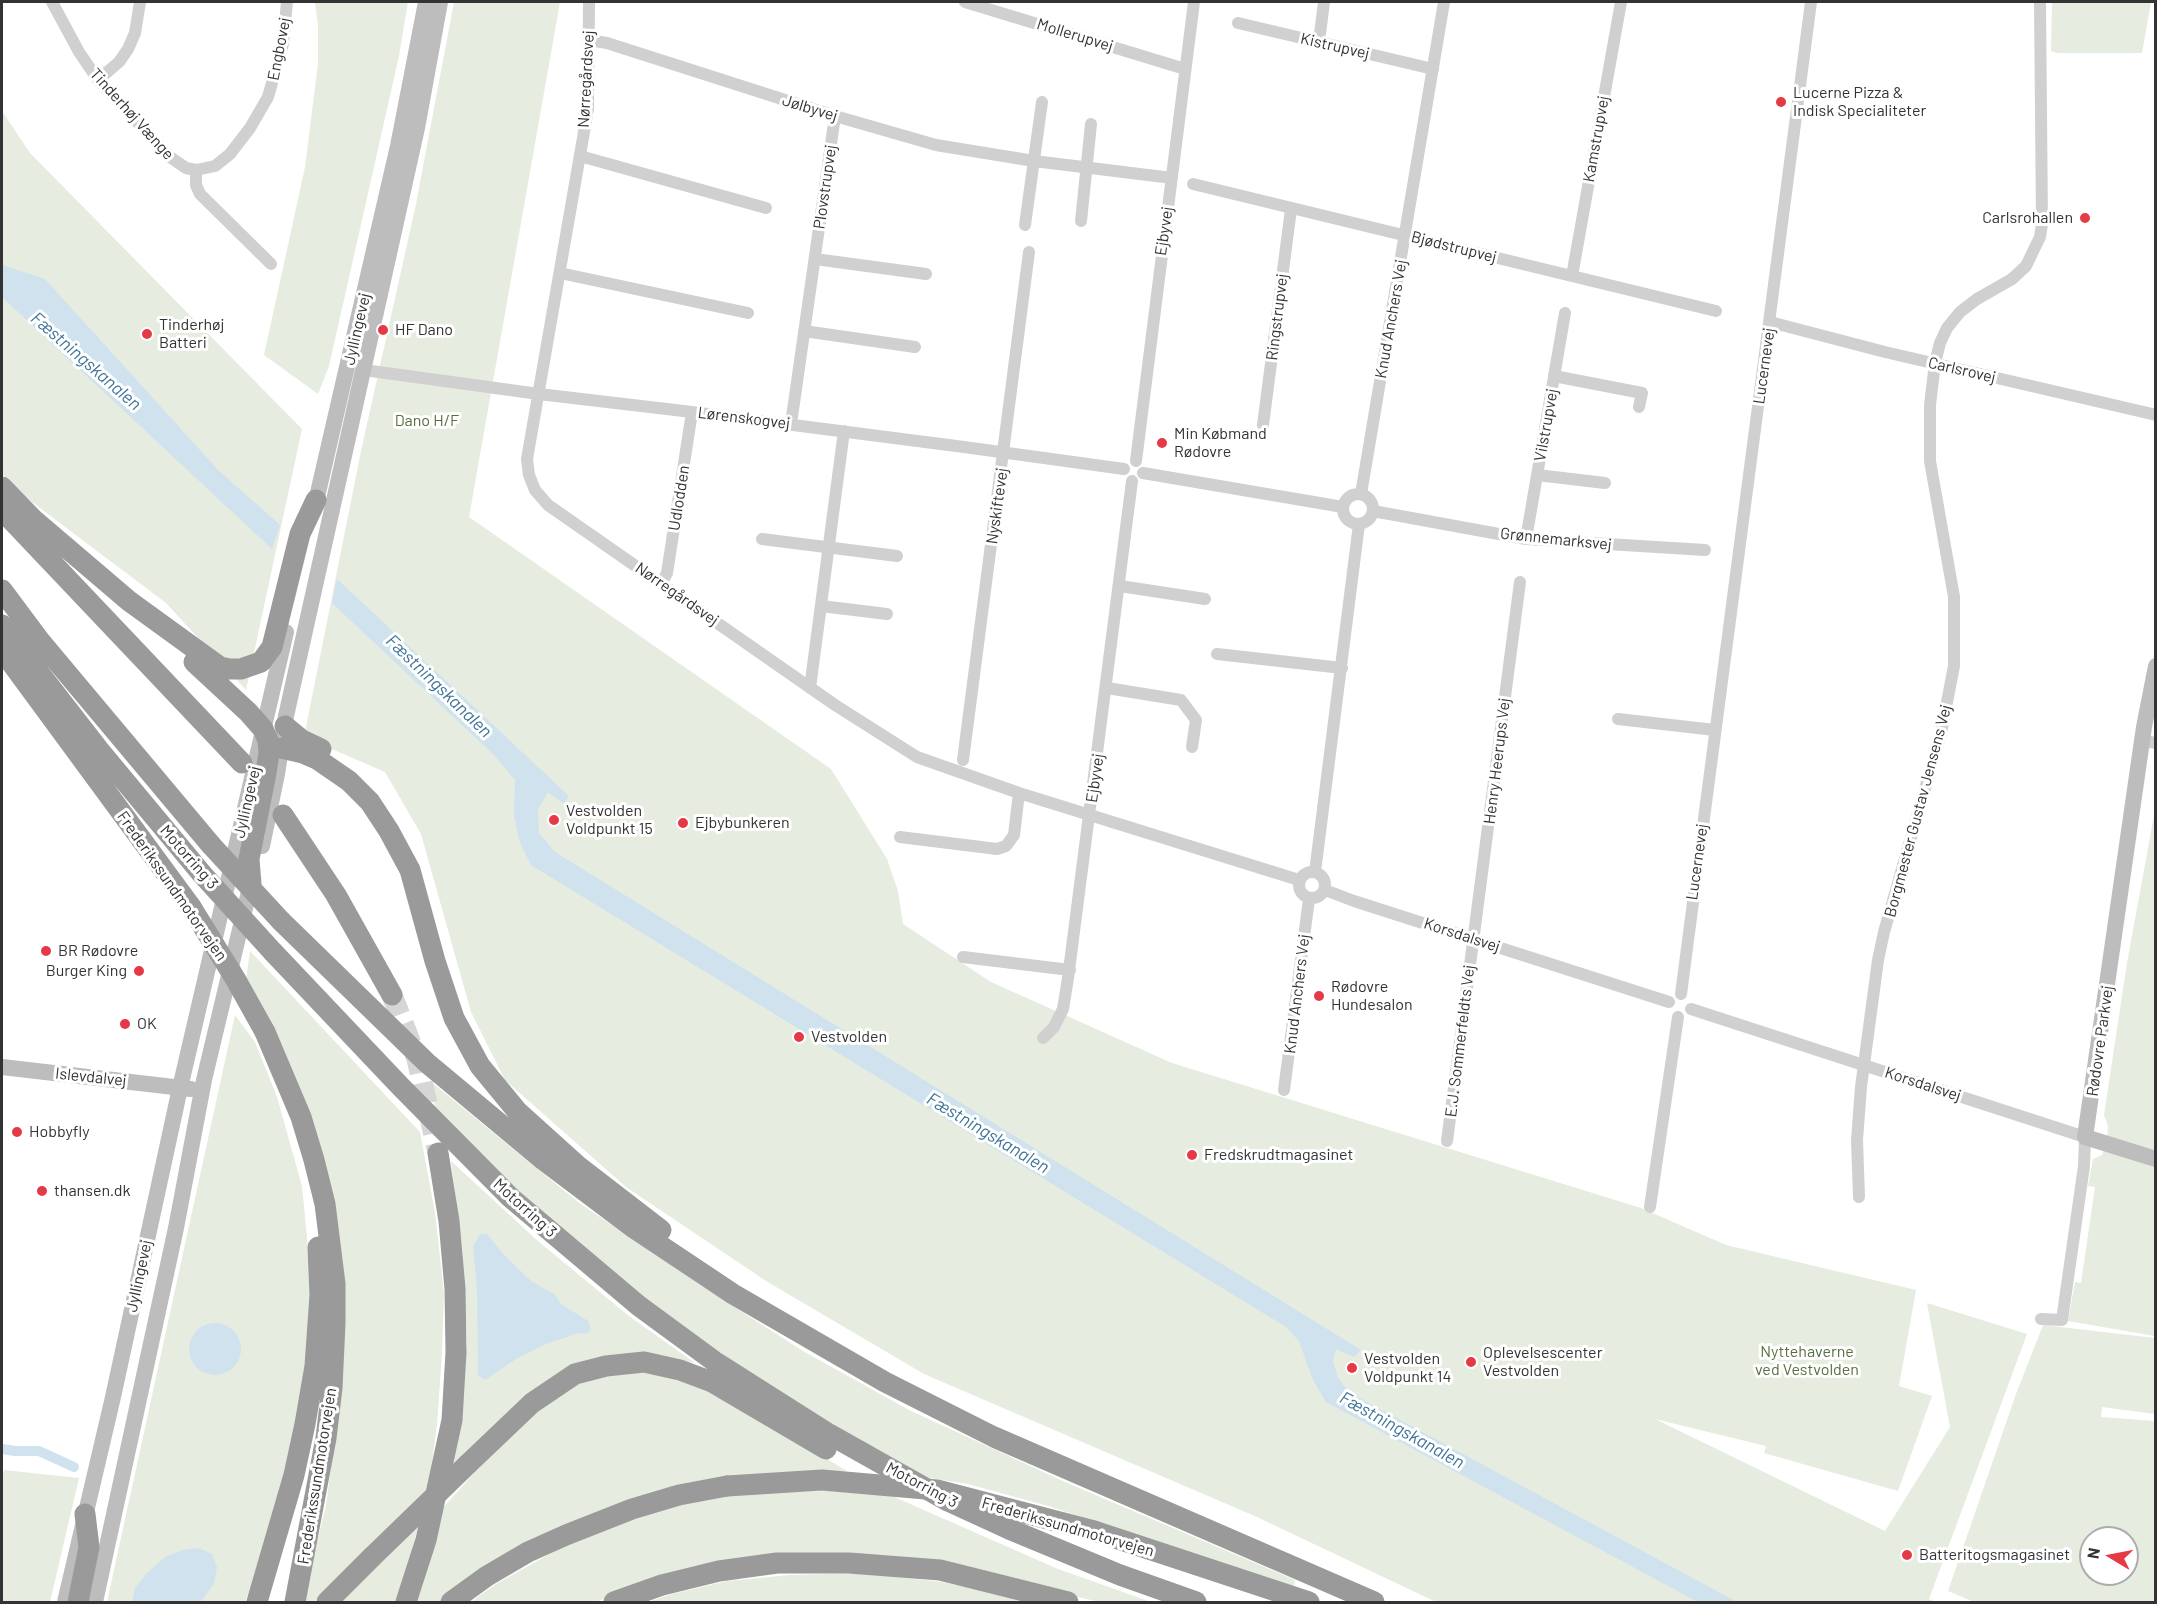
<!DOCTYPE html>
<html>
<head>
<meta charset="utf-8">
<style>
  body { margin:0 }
  #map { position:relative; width:2157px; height:1604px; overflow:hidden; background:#fff; font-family:Barlow,sans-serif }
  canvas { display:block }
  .frame { position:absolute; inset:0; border:3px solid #333; pointer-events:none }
  .north { position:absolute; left:2079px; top:1526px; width:60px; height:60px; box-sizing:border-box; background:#fff; border:2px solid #adadad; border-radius:50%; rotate:280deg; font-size:16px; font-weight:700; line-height:24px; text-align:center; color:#333 }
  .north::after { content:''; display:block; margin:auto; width:21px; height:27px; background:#e63946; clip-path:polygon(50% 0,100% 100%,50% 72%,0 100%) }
</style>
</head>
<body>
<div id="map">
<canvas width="2157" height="1604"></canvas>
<div class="frame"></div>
<div class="north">N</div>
</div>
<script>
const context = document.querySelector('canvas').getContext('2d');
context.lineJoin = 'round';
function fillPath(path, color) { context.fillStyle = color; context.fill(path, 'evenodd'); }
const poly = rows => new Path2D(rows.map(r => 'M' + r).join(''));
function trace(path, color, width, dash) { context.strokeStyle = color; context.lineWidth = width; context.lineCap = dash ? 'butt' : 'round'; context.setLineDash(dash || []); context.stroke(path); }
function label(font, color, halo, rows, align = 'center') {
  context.font = font + ' Barlow,sans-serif'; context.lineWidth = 6; context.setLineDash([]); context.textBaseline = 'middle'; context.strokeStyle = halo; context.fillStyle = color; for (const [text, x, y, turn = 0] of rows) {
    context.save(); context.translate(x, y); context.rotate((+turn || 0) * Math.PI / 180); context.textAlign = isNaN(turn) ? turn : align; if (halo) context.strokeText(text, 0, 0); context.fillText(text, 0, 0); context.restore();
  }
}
fillPath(poly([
  [315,2,408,2,399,56,329,366,318,394,264,355,305,167,318,64,318,25],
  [454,2,560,2,469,517,831,769,887,859,898,891,903,924,991,982,1172,1063,1641,1208,1726,1245,1916,1290,1899,1386,1932,1396,1898,1491,1764,1453,1766,1446,1655,1419,1885,1531,1950,1427,1927,1303,2027,1334,1929,1599,1936,1602,1436,1602,1257,1517,924,1374,766,1281,626,1187,505,1080,471,1012,421,834,385,772,304,737,361,451,416,204],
  [2052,2,2151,2,2142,53,2057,53,2051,51],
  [2,111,30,153,302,429,246,690,166,603,32,502,2,474],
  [2155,810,2155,1336,2068,1321,2075,1282,2081,1283,2095,1187,2088,1186,2093,1159,2102,1155,2107,1143,2108,1126,2104,1115,2127,963],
  [250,951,420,1132,435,1213,444,1293,442,1353,437,1425,428,1493,314,1602,302,1602,326,1506,339,1405,343,1274,246,980],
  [235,1015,255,1042,277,1097,302,1186,312,1289,307,1371,291,1454,266,1545,245,1602,107,1602],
  [430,1081,578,1202,700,1285,803,1351,909,1410,1065,1482,1295,1580,1294,1587,1048,1506,968,1484,916,1476,761,1382,638,1293,519,1191,435,1108],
  [451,1161,539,1242,629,1316,695,1363,648,1354,612,1357,450,1472,467,1344,462,1247],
  [2043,1325,2155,1338,2155,1414,2102,1407,2101,1417,2155,1421,2155,1602,1974,1602,1948,1591,2016,1394],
  [2091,1538,2127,1538,2127,1574,2091,1574],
  [649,1370,706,1387,847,1471,726,1476,473,1575,439,1602,415,1602,439,1512,476,1471,538,1410,581,1380],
  [4,1470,79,1478,50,1602,2,1602,2,1479],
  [829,1491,892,1496,1058,1569,1151,1602,1099,1602,942,1564,663,1576,596,1602,471,1602,496,1584,573,1541,630,1517,727,1493],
  [419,1523,408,1565,395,1602,337,1602],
  [860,1573,942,1582,1034,1602,648,1602,672,1594,727,1581,791,1575]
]), '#e6ecdf');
fillPath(poly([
  [2,265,45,279,219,471,280,525,272,549,2,297],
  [337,579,569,796,564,804,548,792,538,809,539,833,555,852,1361,1350,1354,1357,1336,1349,1333,1361,1338,1378,1350,1393,1737,1602,1698,1602,1326,1402,1313,1380,1299,1341,1286,1327,531,865,520,843,514,816,515,780,495,756,332,603],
  [480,1234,487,1234,504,1255,531,1281,555,1295,561,1304,588,1321,591,1330,585,1334,578,1333,546,1344,516,1359,485,1380,478,1375,477,1288,473,1246],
  '189 1349a26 26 0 1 1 52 0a26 26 0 1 1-52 0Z',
  [199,1548,212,1554,217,1567,214,1584,201,1601,132,1602,135,1588,147,1573,165,1557,183,1550]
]), '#cfe2ee');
trace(poly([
  [2,1449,15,1451,39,1451,74,1467]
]), '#cfe2ee', 10);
trace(poly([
  [392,995,417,1059,438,1153]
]), '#d6d6d6', 21, [21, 10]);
trace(poly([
  [52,2,79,52,98,80,170,157,186,168,196,170,215,166,230,154,250,128,268,97,283,44,287,2],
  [589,2,588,109,527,459,529,475,535,490,548,505,835,705,917,757,1019,793,1299,880],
  [965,2,1185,69],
  [1238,23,1433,69],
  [589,40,607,43,835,116,936,145,1034,161,1172,178],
  [1319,42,1324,2],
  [98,80,119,62,128,49,135,33,140,2],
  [580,156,766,208],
  [196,170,196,185,200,194,271,264],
  [1193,184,1716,311],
  [1081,221,1091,124],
  [1025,225,1042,102],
  [815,259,926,274],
  [560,273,748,313],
  [1572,276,1621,2],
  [1770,322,1885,352,2156,415],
  [804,331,915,347],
  [364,370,539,394,692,412,964,447,1124,469],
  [1554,376,1642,393,1639,407],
  [791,424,835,116],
  [1263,425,1291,209],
  [1136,461,1194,2],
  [1143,473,1343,507],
  [1537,475,1605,483],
  '1343 509a15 15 0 1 1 30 0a15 15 0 1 1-30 0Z',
  [1361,494,1444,2],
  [1373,511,1526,539,1705,550],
  [762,539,897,556],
  [1526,539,1565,313],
  [662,583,667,573,692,412],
  [1120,586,1205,599],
  [821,606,887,614],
  [1217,654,1342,668],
  [810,688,844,431],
  [1107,688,1181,700,1196,720,1192,747],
  [1618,719,1715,730],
  [2143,741,2156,743],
  [963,760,1029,252],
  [900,837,997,849,1006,846,1014,835,1019,793],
  '1299 885a13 13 0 1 1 26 0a13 13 0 1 1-26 0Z',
  [1315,872,1359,524],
  [1325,890,1354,901,1669,1002],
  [963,957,1070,970],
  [1681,994,1811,2],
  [1691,1009,2085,1137,2084,1166,2062,1320,2041,1319],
  [1043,1038,1054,1027,1063,1009,1068,978,1132,481],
  [1284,1090,1309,899],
  [1447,1141,1520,582],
  [1859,1197,1857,1140,1861,1087,1878,960,1884,932,1941,733,1954,666,1954,597,1930,461,1930,405,1935,363,1940,343,1947,328,1960,312,1977,299,2012,279,2026,266,2040,237,2042,224,2040,2],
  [1650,1207,1678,1017]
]), '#d0d0d0', 12);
trace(poly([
  [314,510,398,146,426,2],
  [2156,666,2144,727,2085,1137,2156,1159],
  [262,846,277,774,286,716,417,128,440,2],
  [2,1067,191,1089],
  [65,1602,113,1397,180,1088,286,632],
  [95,1602,176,1228,204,1080,252,879]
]), '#bdbdbd', 16);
trace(poly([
  [2,487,34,520,129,601,220,667,230,669,241,669,261,662,272,647,300,534,316,500],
  [2,510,242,763],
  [2,590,40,641,211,845],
  [2,625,99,750,202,874],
  [2,650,191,907],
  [194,662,248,712,263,729,268,740,269,752,266,773,249,859,251,884],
  [285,726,302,740,321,749],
  [281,748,303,753,317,759,349,781,370,802,389,831,410,870,435,961,454,1018,480,1066,517,1111,578,1166,661,1230],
  [283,815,336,895,392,995],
  [281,921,427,1063,541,1158,634,1228,733,1294,885,1382,994,1437,1374,1602],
  [273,952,401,1087,511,1198,639,1306,714,1361,829,1434,948,1501,1009,1529,1120,1575,1196,1602],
  [265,1032,301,1117,314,1160,325,1204,335,1284,335,1323,332,1388,326,1438,295,1602],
  [468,1464,532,1403,575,1374,606,1366,644,1362,680,1370,712,1382,826,1449],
  [1094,1531,1309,1602],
  [78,1602,89,1547,85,1514],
  [257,1602,294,1475,305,1424,315,1366,320,1295,318,1247],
  [327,1602,372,1557],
  [406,1602,426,1540,452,1420,456,1352,455,1289,449,1221,438,1153],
  [451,1602,487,1576,528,1552,566,1535,632,1509,679,1495,727,1486],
  [614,1602,662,1585,719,1571,777,1563,849,1563,940,1570,1068,1602]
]), '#9a9a9a', 21);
trace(poly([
  [211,845,281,921],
  [202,874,273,952],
  [191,907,236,980,265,1032],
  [727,1486,822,1480,937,1490,1094,1531],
  [372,1557,468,1464]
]), '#9a9a9a', 21);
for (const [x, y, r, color] of [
  [1781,102,6,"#e63946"],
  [2085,218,6,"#e63946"],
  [383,330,6,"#e63946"],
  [147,334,6,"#e63946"],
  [1162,443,6,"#e63946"],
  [554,820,6,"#e63946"],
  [683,823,6,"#e63946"],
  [46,951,6,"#e63946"],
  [139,971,6,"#e63946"],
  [1319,996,6,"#e63946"],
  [125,1024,6,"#e63946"],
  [799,1037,6,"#e63946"],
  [17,1132,6,"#e63946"],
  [1192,1155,6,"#e63946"],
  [42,1191,6,"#e63946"],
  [1471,1362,6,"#e63946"],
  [1352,1368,6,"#e63946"],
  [1907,1555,6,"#e63946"]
]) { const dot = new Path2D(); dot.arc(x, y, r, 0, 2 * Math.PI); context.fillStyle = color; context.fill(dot); trace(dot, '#fff', 2); }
label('16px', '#333', '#fff', [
  ["Mollerupvej",1075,35,17],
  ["Kistrupvej",1335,46,13],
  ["Engbovej",279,49,-79],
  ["Nørregårdsvej",586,79,-87],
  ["Jølbyvej",810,108,17],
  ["Tinderhøj Vænge",132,114,48],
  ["Kamstrupvej",1596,139,-80],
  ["Plovstrupvej",825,187,-82],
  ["Ejbyvej",1164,231,-82],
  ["Bjødstrupvej",1454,247,14],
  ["Ringstrupvej",1277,317,-83],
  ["Knud Anchers Vej",1391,319,-80],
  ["Jyllingevej",357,329,-77],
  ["Lucernevej",1764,366,-82],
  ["Carlsrovej",1962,370,13],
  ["Lørenskogvej",744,418,7],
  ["Vilstrupvej",1546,425,-80],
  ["Udlodden",679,498,-81],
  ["Nyskiftevej",997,506,-82],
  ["Grønnemarksvej",1556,539,6],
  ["Nørregårdsvej",677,594,35],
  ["Henry Heerups Vej",1497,761,-83],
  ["Ejbyvej",1095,778,-82],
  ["Jyllingevej",247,802,-77],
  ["Borgmester Gustav Jensens Vej",1918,811,-75],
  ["Motorring 3",189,857,49],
  ["Lucernevej",1697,862,-82],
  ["Frederikssundmotorvejen",172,886,55],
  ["Korsdalsvej",1462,935,18],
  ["Knud Anchers Vej",1297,994,-83],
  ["E.J. Sommerfeldts Vej",1460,1041,-83],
  ["Rødovre Parkvej",2100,1041,-82],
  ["Islevdalvej",91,1077,6],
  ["Korsdalsvej",1923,1084,18],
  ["Motorring 3",525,1208,42],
  ["Jyllingevej",139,1276,-78],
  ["Frederikssundmotorvejen",317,1476,-81],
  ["Motorring 3",922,1485,28],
  ["Frederikssundmotorvejen",1068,1527,16]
]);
label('16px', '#333', '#fff', [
  ["Lucerne Pizza &",1793,93],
  ["Indisk Specialiteter",1793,111],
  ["Carlsrohallen",2073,218,"right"],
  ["Tinderhøj",159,325],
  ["Batteri",159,343],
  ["HF Dano",395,330],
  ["Min Købmand",1174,434],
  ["Rødovre",1174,452],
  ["Vestvolden",566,811],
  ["Voldpunkt 15",566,829],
  ["Ejbybunkeren",695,823],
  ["BR Rødovre",58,951],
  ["Burger King",127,971,"right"],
  ["Rødovre",1331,987],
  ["Hundesalon",1331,1005],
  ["OK",137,1024],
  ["Vestvolden",811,1037],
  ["Hobbyfly",29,1132],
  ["Fredskrudtmagasinet",1204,1155],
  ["thansen.dk",54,1191],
  ["Oplevelsescenter",1483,1353],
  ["Vestvolden",1483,1371],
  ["Vestvolden",1364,1359],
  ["Voldpunkt 14",1364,1377],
  ["Batteritogsmagasinet",1919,1555]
], 'left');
label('16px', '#56703f', '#fff', [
  ["Dano H/F",427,421],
  ["Nyttehaverne",1807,1352],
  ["ved Vestvolden",1807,1370]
]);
label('italic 18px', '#3f7597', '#fff', [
  ["Fæstningskanalen",86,361,41],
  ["Fæstningskanalen",439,686,44],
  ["Fæstningskanalen",988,1133,31],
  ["Fæstningskanalen",1402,1430,29]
]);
</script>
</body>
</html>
